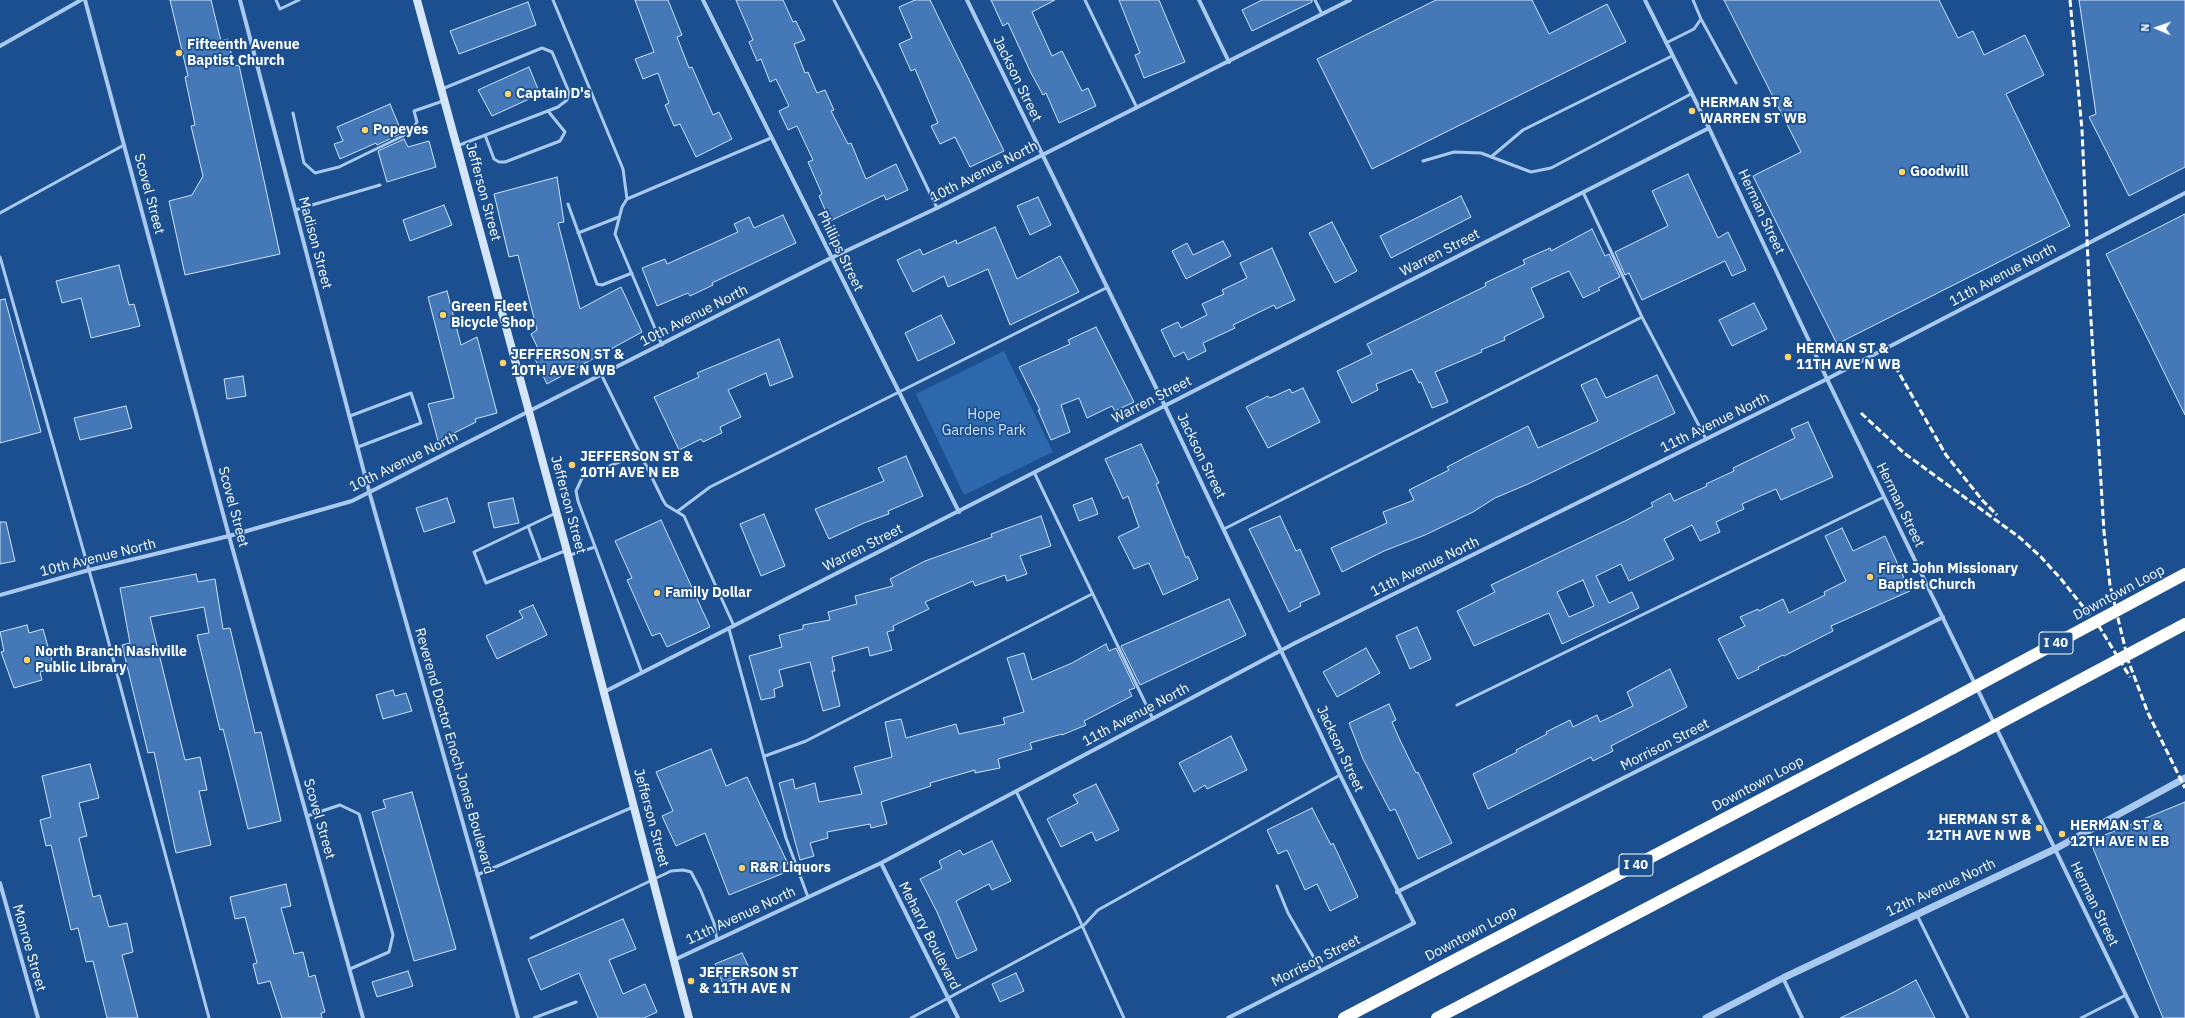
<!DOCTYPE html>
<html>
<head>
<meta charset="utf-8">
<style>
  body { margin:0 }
  #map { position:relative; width:2185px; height:1018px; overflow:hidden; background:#1b4f8f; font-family:"IBM Plex Sans",sans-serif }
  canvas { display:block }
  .north { position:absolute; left:2137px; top:8px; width:40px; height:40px; -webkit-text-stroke:3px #1b4f8f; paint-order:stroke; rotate:272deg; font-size:11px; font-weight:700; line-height:16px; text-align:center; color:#fff }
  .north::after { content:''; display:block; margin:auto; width:14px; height:18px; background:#fff; clip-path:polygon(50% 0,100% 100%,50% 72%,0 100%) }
</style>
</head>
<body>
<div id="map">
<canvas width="2185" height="1018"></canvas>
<div class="north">N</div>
</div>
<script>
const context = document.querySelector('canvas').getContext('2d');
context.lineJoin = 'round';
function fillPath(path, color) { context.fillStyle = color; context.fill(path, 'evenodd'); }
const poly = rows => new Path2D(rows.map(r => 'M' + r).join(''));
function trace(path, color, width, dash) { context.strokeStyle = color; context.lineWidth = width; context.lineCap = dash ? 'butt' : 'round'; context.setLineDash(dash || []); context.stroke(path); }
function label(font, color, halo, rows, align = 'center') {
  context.font = font + ' "IBM Plex Sans",sans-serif'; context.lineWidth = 3.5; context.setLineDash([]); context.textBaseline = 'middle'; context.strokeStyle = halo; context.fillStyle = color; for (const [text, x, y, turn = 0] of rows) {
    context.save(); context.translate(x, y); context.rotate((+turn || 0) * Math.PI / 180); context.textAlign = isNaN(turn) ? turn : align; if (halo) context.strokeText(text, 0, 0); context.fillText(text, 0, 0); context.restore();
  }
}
fillPath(poly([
  [1004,351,1053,452,964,495,916,394]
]), '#2e69ad');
const building = poly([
  [170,0,211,0,221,41,228,39,234,66,239,65,280,254,185,275,169,201,192,195,203,176,191,126,195,125,185,77,188,76,170,0],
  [635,0,668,0,682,35,677,37,689,68,692,67,713,115,719,112,732,139,696,157,680,124,674,126,665,105,669,103,658,73,643,79,635,59,654,52,635,0],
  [736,0,783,0,793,22,796,21,805,40,794,44,805,73,808,72,817,93,825,90,834,110,831,111,848,144,851,143,866,179,896,164,908,190,886,200,884,195,830,221,819,196,822,194,808,162,813,160,797,126,788,130,779,111,789,106,776,79,770,82,761,59,757,61,749,42,753,40,736,0],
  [915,0,930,0,1004,151,970,167,955,137,940,144,931,126,938,123,915,69,911,71,899,44,912,38,899,7,915,0],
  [991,0,1055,0,1032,12,1052,56,1062,51,1082,91,1088,88,1096,106,1059,123,1046,93,1043,95,1031,73,1008,23,1003,26,991,0],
  [1119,0,1159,0,1185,62,1144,78,1135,55,1140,53,1119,0],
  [1262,0,1312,0,1312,2,1252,31,1242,10,1262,0],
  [1436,0,1532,0,1549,34,1607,4,1626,42,1372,169,1317,59,1436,0],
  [1724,0,1939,0,1958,38,1973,31,1984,55,2025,35,2044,75,2006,94,2070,226,1837,344,1753,176,1801,152,1724,0],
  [2079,0,2185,0,2185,167,2129,196,2089,117,2096,114,2079,0],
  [528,2,536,25,459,54,450,31,528,2],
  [529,67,540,94,492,116,478,90,529,67],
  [390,104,402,133,377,145,376,143,340,159,334,144,343,141,337,127,390,104],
  [404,139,408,147,429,141,436,167,387,182,378,151,404,139],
  [1688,174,1718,238,1728,232,1746,270,1732,276,1725,261,1642,300,1629,273,1625,275,1615,252,1668,226,1652,191,1688,174],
  [557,177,564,222,558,223,580,309,621,287,642,332,547,384,535,359,541,355,531,334,537,330,518,255,509,257,494,194,557,177],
  [1461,196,1471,217,1391,258,1380,236,1461,196],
  [1038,197,1051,225,1030,235,1017,206,1038,197],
  [444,205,452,225,410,241,403,220,444,205],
  [2185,214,2185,415,2106,254,2185,214],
  [783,215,796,243,712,283,713,285,690,296,688,293,657,306,642,268,665,259,667,264,738,232,734,224,749,217,754,228,783,215],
  [1332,222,1357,271,1335,283,1309,233,1332,222],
  [995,227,1017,279,1060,256,1079,292,1010,325,988,269,948,287,944,276,913,292,897,260,920,249,923,255,956,240,957,244,995,227],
  [1592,229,1605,256,1609,254,1620,277,1598,288,1600,290,1583,298,1569,271,1531,288,1544,317,1504,337,1505,340,1481,350,1482,352,1435,372,1448,402,1432,408,1421,382,1419,383,1412,369,1376,384,1378,390,1352,403,1337,371,1372,354,1367,344,1486,286,1485,283,1525,264,1523,260,1550,248,1551,251,1592,229],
  [1223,241,1231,256,1186,279,1172,251,1187,243,1193,255,1223,241],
  [1272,248,1295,300,1276,309,1274,305,1233,325,1235,328,1203,343,1206,351,1188,360,1184,352,1174,357,1161,330,1178,322,1181,328,1207,315,1202,304,1224,294,1222,290,1247,278,1240,263,1272,248],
  [119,265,129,305,134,304,140,326,91,338,81,298,62,303,56,281,119,265],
  [447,291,461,345,477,337,497,413,475,419,476,422,438,441,428,404,454,398,428,297,447,291],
  [5,299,41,432,0,443,0,300,5,299],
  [1754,303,1767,329,1732,346,1719,320,1754,303],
  [941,315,955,343,918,361,905,333,941,315],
  [1096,327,1134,402,1115,411,1112,406,1087,418,1079,398,1061,405,1070,432,1051,440,1038,410,1040,410,1019,367,1070,344,1068,340,1096,327],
  [779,339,793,377,770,386,766,373,728,390,741,417,720,427,722,433,703,442,701,439,679,450,654,397,699,377,697,373,779,339],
  [1657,375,1675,413,1528,484,1495,498,1473,512,1425,535,1384,551,1342,572,1331,548,1387,523,1383,512,1414,500,1409,490,1449,470,1447,467,1464,458,1528,426,1538,448,1598,421,1581,385,1596,378,1606,398,1657,375],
  [243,376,246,396,227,399,224,379,243,376],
  [1303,388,1320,422,1268,448,1246,407,1268,396,1270,398,1290,389,1292,393,1303,388],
  [126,406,132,428,80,440,74,418,126,406],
  [1808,422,1833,477,1781,500,1776,489,1742,504,1744,509,1716,522,1720,532,1700,541,1692,525,1664,539,1674,559,1629,581,1621,564,1596,576,1609,603,1632,592,1639,608,1562,644,1549,613,1474,646,1457,611,1495,592,1491,585,1627,520,1653,506,1651,503,1670,493,1674,501,1707,486,1706,484,1734,471,1733,468,1795,438,1791,429,1808,422],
  [1583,580,1594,606,1569,617,1557,592,1583,580],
  [1141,444,1159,483,1156,484,1186,558,1188,556,1198,579,1163,595,1149,563,1134,569,1118,537,1139,527,1128,496,1123,499,1105,459,1141,444],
  [906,456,923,496,888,511,889,514,864,523,829,539,815,509,884,481,878,468,906,456],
  [447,498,455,522,424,532,416,508,447,498],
  [513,498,519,523,494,528,488,503,513,498],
  [1092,498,1098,514,1079,521,1073,505,1092,498],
  [764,514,785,566,761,576,740,524,764,514],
  [1041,516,1051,546,1020,556,1027,574,1007,581,1005,575,975,586,973,581,925,602,929,609,893,626,894,630,887,632,892,650,870,656,868,647,832,657,835,671,832,671,840,706,823,711,810,662,779,670,783,686,774,689,775,697,761,700,749,656,782,647,779,635,803,629,803,625,830,620,828,612,857,604,855,596,893,586,890,579,925,561,992,537,991,534,1041,516],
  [1280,516,1296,551,1300,549,1320,594,1300,603,1301,606,1289,612,1249,529,1280,516],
  [661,520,710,627,667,647,660,633,652,636,627,580,632,578,615,541,661,520],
  [0,522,6,522,15,561,0,564,0,522],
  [1842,528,1853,551,1885,536,1910,591,1831,626,1833,631,1784,656,1783,655,1758,667,1759,669,1738,679,1718,639,1745,626,1740,617,1758,609,1759,611,1783,599,1789,613,1825,595,1824,592,1846,581,1825,536,1842,528],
  [196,574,198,582,215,579,223,629,230,628,255,733,261,732,281,821,248,829,223,729,220,730,197,635,209,633,204,607,150,617,185,760,200,757,207,790,199,791,211,845,176,853,154,752,148,753,122,645,130,643,120,588,196,574],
  [1229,599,1246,635,1140,685,1121,646,1229,599],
  [533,605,547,635,497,659,486,636,523,618,519,611,533,605],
  [27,625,29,633,43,629,54,668,40,672,42,680,14,688,1,652,4,651,0,632,27,625],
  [1417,627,1431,659,1410,669,1396,636,1417,627],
  [1106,644,1109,651,1116,648,1135,688,1129,690,1132,696,1084,721,1086,725,1062,735,1062,734,1030,743,1032,749,998,759,1000,768,975,773,975,770,930,783,931,786,881,802,887,824,871,828,870,824,827,832,828,838,810,843,814,856,800,860,779,783,793,779,795,789,815,783,819,802,862,794,854,767,892,757,885,722,901,719,906,738,956,724,959,734,1005,724,1003,718,1024,712,1007,658,1024,653,1032,680,1072,663,1106,644],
  [1366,648,1380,673,1337,697,1323,672,1366,648],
  [1670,669,1687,707,1611,746,1613,751,1593,761,1591,757,1488,809,1473,774,1517,752,1516,750,1547,734,1546,732,1570,720,1573,727,1597,715,1600,722,1633,706,1627,692,1670,669],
  [393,690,395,696,406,693,412,711,383,719,376,695,393,690],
  [1389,704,1396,720,1392,722,1399,738,1416,773,1418,772,1452,843,1418,859,1395,809,1390,811,1363,759,1349,723,1389,704],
  [1231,736,1247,770,1207,789,1205,785,1194,792,1179,763,1231,736],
  [711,749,726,786,747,777,788,864,781,866,784,873,729,895,705,833,676,846,662,816,673,811,656,772,711,749],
  [90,764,99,798,79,803,87,836,79,838,93,897,100,895,109,927,127,923,133,952,122,955,138,1018,107,1018,93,961,86,962,78,928,71,930,51,845,46,846,40,820,51,817,42,776,90,764],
  [1096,784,1119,830,1096,841,1092,832,1061,847,1047,819,1078,803,1073,795,1096,784],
  [412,792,456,949,414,961,372,812,386,808,383,800,412,792],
  [2185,802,2185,1018,2163,1018,2090,841,2185,802],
  [1312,808,1331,845,1333,843,1358,897,1330,911,1317,884,1305,890,1287,850,1278,854,1267,830,1312,808],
  [992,841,1011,881,992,890,989,884,956,901,977,950,957,959,937,912,920,879,942,868,939,861,960,850,963,855,992,841],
  [286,884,291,906,281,908,294,954,303,952,309,977,315,975,325,1012,321,1013,322,1018,282,1018,270,981,258,984,253,964,257,963,245,917,235,919,230,897,286,884],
  [623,919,636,949,609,960,623,994,645,984,657,1012,644,1018,598,1018,579,973,541,990,528,959,623,919],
  [742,953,751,972,723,984,715,964,742,953],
  [408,971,413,986,377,997,372,982,408,971],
  [1016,973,1024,991,1000,1002,992,984,1016,973],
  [1916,980,1935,1018,1840,1018,1894,992,1916,980]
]);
fillPath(building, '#4478b7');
trace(building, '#cfe3fa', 1);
trace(poly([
  [276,0,280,9,299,0],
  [553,0,623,169,627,199,622,207,615,234,662,345],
  [834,0,881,91,937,208],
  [1085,0,1137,108],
  [1315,0,1322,14],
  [1701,19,1736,83],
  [1666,43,1694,29,1701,19,1693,0],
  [442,89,542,48,552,52,569,92,567,100,558,107,457,146],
  [293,113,304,163,315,173,339,167,411,132,417,122,414,111,443,101],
  [485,135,494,159,499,162,505,162,560,141,565,132,548,111],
  [1491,157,1523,130,1672,56],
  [1423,161,1454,152,1481,153,1531,172,1551,168,1691,94],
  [1583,192,1642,317,1706,439],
  [627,199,771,138],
  [568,204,597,284,602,285,632,273],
  [295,210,380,185],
  [0,213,124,145],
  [578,233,619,217],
  [0,257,96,595,209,1018],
  [602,376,663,500,666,505,684,516,734,626],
  [350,416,411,393,421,423,358,447],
  [640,453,582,478,576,491,578,501,642,673],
  [1034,472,1153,719],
  [678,511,710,487,1106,288],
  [556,513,474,552,486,583,567,550],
  [528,526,541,561],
  [1224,529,1642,317],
  [570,555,595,547],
  [729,629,786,838,808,897],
  [1457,705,1884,497],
  [765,756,806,741,1092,594],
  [1016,791,1075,910,1124,1018],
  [307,816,340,805,359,814,393,935,389,952,350,969],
  [477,875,633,807],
  [1277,886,1288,913,1321,970],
  [1917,915,1968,1018],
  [531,938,671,871,683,870,691,872,701,891,714,923,717,940],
  [534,1018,576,1002],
  [911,1018,1084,925,1098,910,1340,775],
  [2081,1018,2126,995]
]), '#a9c9ee', 3);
trace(poly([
  [85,0,229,536,363,1018],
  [240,0,369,491,518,1018],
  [703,0,959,512],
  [967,0,1165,406,1340,775,1414,923,1228,1018],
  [1199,0,1229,62],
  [1645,0,1709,128,1827,379,2137,1018],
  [0,46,81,0],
  [0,595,89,570,229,536,352,501,831,258,937,208,1350,0],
  [604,692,1709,128],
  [881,863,958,1018],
  [0,883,38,1018],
  [1397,892,1943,617],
  [674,960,881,863,1295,643,1827,379,2185,193],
  [1783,978,1802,1018]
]), '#a9c9ee', 4);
trace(poly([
  [1706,1018,1783,978,2055,849,2185,778]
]), '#a9c9ee', 7);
trace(poly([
  [417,0,568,555,689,1018]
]), '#d6e6fa', 8);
trace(poly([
  [1344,1018,1928,712],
  [1437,1018,1953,748]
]), '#fff', 12);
trace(poly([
  [2070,0,2082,130,2090,304,2104,532,2110,585,2128,660,2148,713,2185,788],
  [1895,366,1946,455,1983,501,1997,515],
  [1861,413,1904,453,2019,537,2041,557,2061,579,2100,628,2130,677]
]), '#fff', 3, [7, 3]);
trace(poly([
  [1928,712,2185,574],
  [1953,748,2185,624]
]), '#fff', 12);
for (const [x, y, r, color] of [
  [179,53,4,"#ffd166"],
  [508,94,4,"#ffd166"],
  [1692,111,4,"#ffd166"],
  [365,130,4,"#ffd166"],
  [1902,172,4,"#ffd166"],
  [443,315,4,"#ffd166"],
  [1788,357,4,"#ffd166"],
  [503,363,4,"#ffd166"],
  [572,465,4,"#ffd166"],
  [1870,577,4,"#ffd166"],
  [657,593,4,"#ffd166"],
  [27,660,4,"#ffd166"],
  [2039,828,4,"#ffd166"],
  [2062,834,4,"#ffd166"],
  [742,868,4,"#ffd166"],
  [691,981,4,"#ffd166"]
]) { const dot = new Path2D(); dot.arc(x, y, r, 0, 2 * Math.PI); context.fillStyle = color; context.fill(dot); trace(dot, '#1b4f8f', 1.5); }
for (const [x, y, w] of [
  [2056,643,34],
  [1636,865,34]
]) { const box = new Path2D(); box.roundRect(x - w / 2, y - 11, w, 22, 3); context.fillStyle = '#1b4f8f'; context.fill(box); trace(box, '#fff', 1); }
label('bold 13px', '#fff', null, [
  ["I 40",2056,643],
  ["I 40",1636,865]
]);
label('bold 14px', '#fff', '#1b4f8f', [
  ["Fifteenth Avenue",187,45],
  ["Baptist Church",187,61],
  ["Captain D's",516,94],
  ["HERMAN ST &",1700,103],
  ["WARREN ST WB",1700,119],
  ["Popeyes",373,130],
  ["Goodwill",1910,172],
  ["Green Fleet",451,307],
  ["Bicycle Shop",451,323],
  ["HERMAN ST &",1796,349],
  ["11TH AVE N WB",1796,365],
  ["JEFFERSON ST &",511,355],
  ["10TH AVE N WB",511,371],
  ["JEFFERSON ST &",580,457],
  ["10TH AVE N EB",580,473],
  ["First John Missionary",1878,569],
  ["Baptist Church",1878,585],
  ["Family Dollar",665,593],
  ["North Branch Nashville",35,652],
  ["Public Library",35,668],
  ["HERMAN ST &",2031,820,"right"],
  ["12TH AVE N WB",2031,836,"right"],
  ["HERMAN ST &",2070,826],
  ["12TH AVE N EB",2070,842],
  ["R&R Liquors",750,868],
  ["JEFFERSON ST",699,973],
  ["& 11TH AVE N",699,989]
], 'left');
label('14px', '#fff', '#1b4f8f', [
  ["Jackson Street",1017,79,64],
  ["10th Avenue North",984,172,-27],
  ["Jefferson Street",483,192,75],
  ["Scovel Street",149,194,75],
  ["Herman Street",1761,212,65],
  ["Madison Street",315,243,75],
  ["Phillips Street",840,251,64],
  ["Warren Street",1440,253,-27],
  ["11th Avenue North",2003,275,-28],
  ["10th Avenue North",694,316,-27],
  ["Warren Street",1152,400,-27],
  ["11th Avenue North",1715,423,-26],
  ["Jackson Street",1201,456,64],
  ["10th Avenue North",404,462,-26],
  ["Jefferson Street",568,505,75],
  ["Herman Street",1900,505,64],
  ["Scovel Street",233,507,75],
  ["Warren Street",863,548,-27],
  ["10th Avenue North",98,558,-14],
  ["11th Avenue North",1425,567,-26],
  ["Downtown Loop",2119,593,-28],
  ["11th Avenue North",1136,715,-28],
  ["Morrison Street",1665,745,-27],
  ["Jackson Street",1340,749,65],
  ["Reverend Doctor Enoch Jones Boulevard",454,751,74],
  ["Downtown Loop",1758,784,-28],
  ["Jefferson Street",651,818,75],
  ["Scovel Street",319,819,74],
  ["12th Avenue North",1941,888,-25],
  ["Herman Street",2094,904,64],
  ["11th Avenue North",741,916,-25],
  ["Downtown Loop",1471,934,-28],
  ["Meharry Boulevard",929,936,63],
  ["Monroe Street",29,948,74],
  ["Morrison Street",1316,961,-27]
]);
label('14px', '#cfe3fa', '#1b4f8f', [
  ["Hope",984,415],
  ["Gardens Park",984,431]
]);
</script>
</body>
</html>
